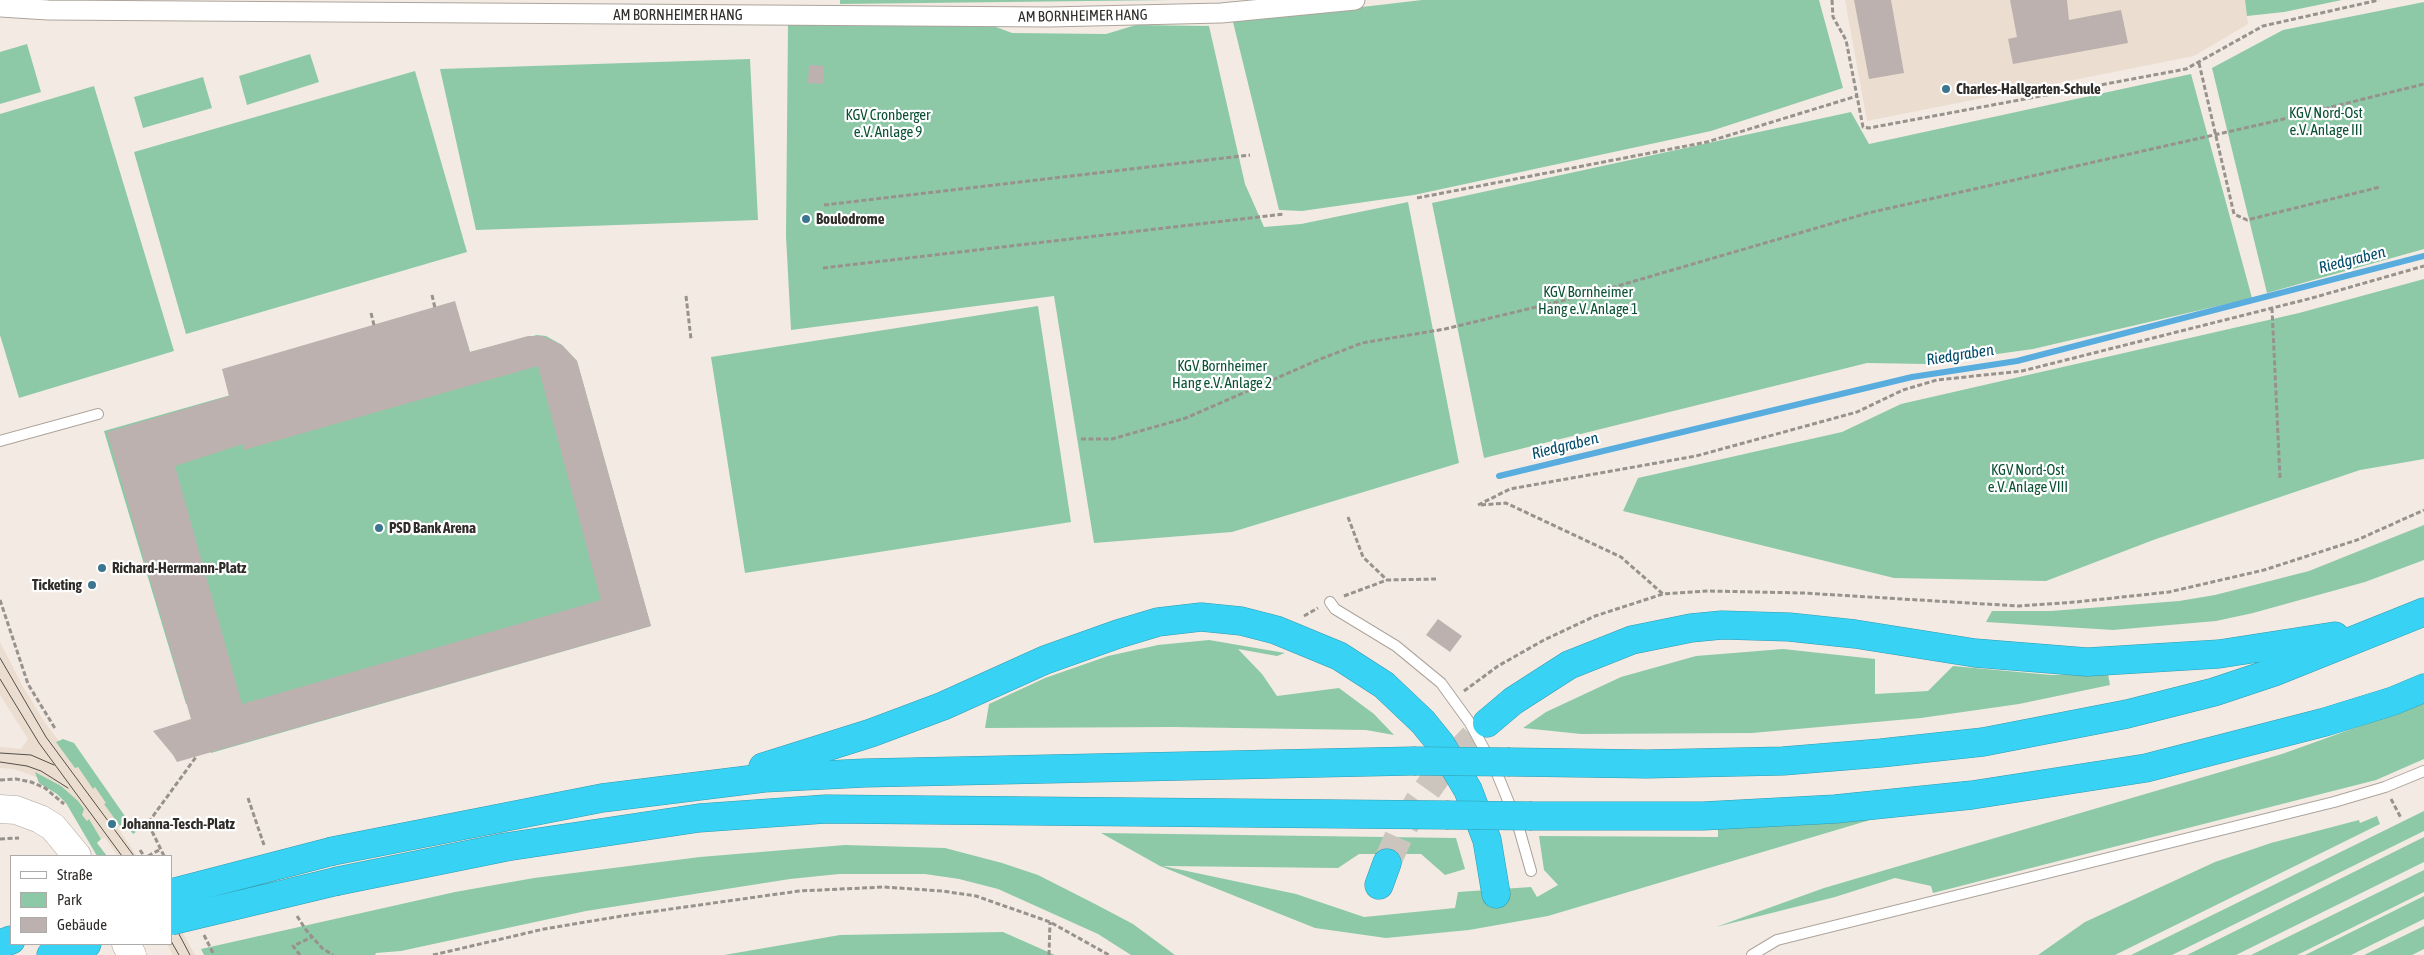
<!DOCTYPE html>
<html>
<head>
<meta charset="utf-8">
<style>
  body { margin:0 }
  #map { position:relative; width:2424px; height:955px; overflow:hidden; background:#f3ebe3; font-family:"Asap Condensed",sans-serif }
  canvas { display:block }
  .legend { position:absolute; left:10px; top:855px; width:162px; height:90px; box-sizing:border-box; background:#fff; border:1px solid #acaba9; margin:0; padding:6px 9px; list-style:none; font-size:15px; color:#2f2c29 }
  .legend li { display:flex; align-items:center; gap:10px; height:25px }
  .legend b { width:25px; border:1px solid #acaba9 }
</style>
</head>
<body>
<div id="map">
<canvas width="2424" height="955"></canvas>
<ul class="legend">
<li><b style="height:6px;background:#fff"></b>Straße</li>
<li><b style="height:14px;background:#8dc9a7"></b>Park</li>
<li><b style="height:14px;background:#bcb1ae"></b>Gebäude</li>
</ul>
</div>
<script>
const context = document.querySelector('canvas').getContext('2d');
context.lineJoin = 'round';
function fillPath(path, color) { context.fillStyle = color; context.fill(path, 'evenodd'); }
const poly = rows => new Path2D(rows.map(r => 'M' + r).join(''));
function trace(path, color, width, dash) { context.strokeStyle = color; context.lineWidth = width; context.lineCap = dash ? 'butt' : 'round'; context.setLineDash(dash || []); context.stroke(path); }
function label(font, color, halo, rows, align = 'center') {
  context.font = font + ' "Asap Condensed",sans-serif'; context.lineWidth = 4.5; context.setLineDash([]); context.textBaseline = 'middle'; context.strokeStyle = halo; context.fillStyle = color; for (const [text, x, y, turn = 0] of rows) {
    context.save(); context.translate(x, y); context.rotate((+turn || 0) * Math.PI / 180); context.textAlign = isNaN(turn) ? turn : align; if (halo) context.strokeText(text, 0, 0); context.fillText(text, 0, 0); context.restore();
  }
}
fillPath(poly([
  [1845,0,2245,0,2248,24,2194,56,1867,121],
  [0,642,22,685,45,723,59,741,85,763,125,823,118,828,137,856,118,856,105,838,101,839,89,820,87,821,50,782,14,769,0,768,0,747,21,749,28,739,0,695],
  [171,911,195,955,173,955,167,944,171,944]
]), '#ebddcf');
fillPath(poly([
  [840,0,1172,0,840,4],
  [1422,0,1819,0,1843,88,1711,131,1414,195,1302,211,1279,210,1233,22],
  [2245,0,2342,0,2284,12,2247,16],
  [2424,2,2424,249,2267,293,2212,68,2283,30],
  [788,24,988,24,1012,33,1106,34,1136,25,1209,26,1245,184,1264,227,1301,224,1408,202,1459,463,1232,532,1094,543,1054,296,791,330,786,236],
  [27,44,41,92,0,104,0,52],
  [310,54,319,82,247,105,239,76],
  [750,59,758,220,476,230,440,69],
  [415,71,467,252,186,334,134,152],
  [2191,74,2252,298,2033,349,1926,364,1867,363,1484,458,1432,203,1851,112,1869,144],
  [203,77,212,108,143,128,134,97],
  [94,86,174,351,19,398,0,335,0,114],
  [2424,279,2424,459,2360,470,2156,539,2046,581,1894,578,1623,511,1638,478,1842,432,1901,404,2299,313],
  [1038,306,1071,522,745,573,711,357],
  [463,329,470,352,537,335,546,336,562,345,577,361,651,626,211,753,196,701,186,704,104,431],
  [2424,525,2424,560,2365,582,2253,613,2216,621,2113,630,1986,622,1992,611,2051,611,2179,601,2215,595,2309,571],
  [1209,640,1285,653,1277,656,1238,649,1262,674,1277,696,1339,688,1374,714,1394,735,1366,730,1173,727,985,728,989,704,1045,678,1108,656,1158,645],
  [1783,649,1875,659,1875,694,1928,691,1953,666,2051,675,2108,674,2110,685,2019,704,1921,718,1752,733,1581,734,1523,728,1546,712,1621,677,1696,656],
  [2424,703,2424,759,2376,780,1933,893,1931,886,1895,878,1835,897,1716,927,1824,888,2282,754],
  [63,739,74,743,136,832,133,834,125,823,120,826,104,804,106,803,95,787,93,789,78,767,75,768,56,742],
  [35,772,61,786,78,801,84,809,82,815,87,821,89,819,101,839,97,843,107,856,97,856,66,803,57,794,39,783],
  [2424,811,2424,831,2172,955,2131,955],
  [2377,816,2380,824,2115,955,2038,955,2085,922,2215,862,2271,843,2359,820,2360,823],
  [1880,817,1548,916,1469,930,1386,938,1315,928,1160,866,1101,833,1456,838,1465,869,1445,875,1421,854,1359,854,1338,868,1163,866,1296,894,1364,917,1455,908,1458,892,1531,887,1537,897,1558,885,1544,870,1539,836,1718,837,1718,827],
  [2424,837,2424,862,2236,955,2187,955],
  [845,845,945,848,1002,863,1038,875,1097,905,1133,924,1175,955,1131,955,1098,934,998,889,959,879,925,874,839,874,790,879,586,911,401,951,376,953,375,955,204,955,201,949,455,892,534,878,700,857],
  [2424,870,2424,892,2297,955,2251,955],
  [2424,896,2424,919,2351,955,2305,955],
  [2424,926,2424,949,2412,955,2364,955],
  [1003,932,1055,955,724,955,840,935]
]), '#8dc9a7');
trace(poly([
  [1499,476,1912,377,2017,361,2424,256]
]), '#58adde', 6);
fillPath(poly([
  [1854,0,1891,0,1904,73,1869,79],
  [2010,0,2067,0,2069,20,2121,10,2128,43,2013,64,2008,39,2017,37],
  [809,65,824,66,823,84,808,83],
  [455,301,470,352,528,336,542,336,562,345,577,361,651,626,177,762,173,755,153,731,191,719,107,432,229,396,222,369],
  [538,366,601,600,242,704,175,466,243,444,244,450],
  [1438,619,1462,636,1450,652,1426,635]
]), '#bcb1ae');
trace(poly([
  [1387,863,1401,831,1419,801,1439,773,1487,723]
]), '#ccc5be', 28, [28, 14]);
const lane = poly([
  [0,441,98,414],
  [1330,602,1335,609,1396,646,1441,683,1470,723,1496,771,1518,825,1531,871],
  [1752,955,1777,940,2334,802,2385,787,2424,771]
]);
const street = poly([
  [0,7,48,10,1049,17,1221,13,1355,0]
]);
const secondary = poly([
  [0,809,16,810,40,819,53,827,77,856],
  [126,944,132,955]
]);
const highway = poly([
  [1487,723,1513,701,1569,665,1632,640,1691,628,1722,625,1789,627,1855,634,1975,653,2087,662,2219,654,2335,636],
  [1510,762,1647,764,1783,761,1881,753,1983,742,2127,714,2214,692,2274,672,2424,612],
  [763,767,871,733,943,706,1045,660,1118,634,1158,622,1201,617,1241,621,1276,630,1339,656,1384,685,1423,722,1440,743,1468,790,1487,840,1496,894],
  [1532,816,1703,816,1835,809,1972,795,2146,768,2325,722,2393,701,2424,688],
  [333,851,602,798,764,778,865,773,1413,761],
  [338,881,506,847,699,818,826,809,1446,815],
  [1379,885,1387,863],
  [0,944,11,940],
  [51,955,87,944]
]);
trace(lane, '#aca49c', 12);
trace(street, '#aca49c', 21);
trace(secondary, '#aca49c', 29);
trace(highway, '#3599ad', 29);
trace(poly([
  [1832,0,1833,17,1846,40,1863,127,1869,128,2186,69,2263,26,2379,0],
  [2199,63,2234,214,2247,220,2380,187],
  [1417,198,1707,142,1857,96],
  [824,205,1250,155],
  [823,268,1284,214],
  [432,295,435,308],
  [686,296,691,339],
  [2272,308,2280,478],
  [371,313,374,325],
  [1081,439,1112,439,1186,418,1318,360,1362,343,1445,329,1590,294,1868,213,2267,123,2424,84],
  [1478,505,1510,489,1696,456,1857,412,1903,390,1937,380,2022,371,2312,298,2424,266],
  [1481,505,1506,503,1621,557,1663,594],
  [1348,517,1363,557,1387,580],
  [1344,596,1387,580,1436,579],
  [0,600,28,684,56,730],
  [1304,616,1318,608],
  [1464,691,1498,666,1544,640,1595,616,1663,594,1708,591,1803,593,2019,606,2076,602,2169,592,2264,570,2357,540,2424,510],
  [0,780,16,779,31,782,45,788,64,804],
  [248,798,264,845],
  [2391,799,2401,818],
  [0,839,19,838],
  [140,850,144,856],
  [148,856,161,849],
  [164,856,148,823,196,757],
  [297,916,306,930,322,948,333,955],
  [204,935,214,955],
  [300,955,293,946,312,937],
  [433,955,544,929,628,915,799,891,884,887,942,891,976,896,1050,922,1109,955],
  [1049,955,1050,922]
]), '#98928d', 3, [5, 2.5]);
trace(lane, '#fff', 10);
trace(street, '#fff', 19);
trace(secondary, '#fff', 28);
trace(highway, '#38d3f4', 28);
trace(poly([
  [0,658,46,737,134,856],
  [0,679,39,743,122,856],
  [0,753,31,755,54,765],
  [0,762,27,766,41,771,68,788],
  [171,919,190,955],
  [171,941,179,955]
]), '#54504c', 1);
const highwayBridge = poly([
  [1413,761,1510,762],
  [1446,815,1532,816],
  [171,893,333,851],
  [171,921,338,881]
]);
trace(highwayBridge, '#3599ad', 29, []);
trace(highwayBridge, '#38d3f4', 28);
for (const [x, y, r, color] of [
  [1946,89,5,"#3c758f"],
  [806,219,5,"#3c758f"],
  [379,528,5,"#3c758f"],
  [102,568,5,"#3c758f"],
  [92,585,5,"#3c758f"],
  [112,824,5,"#3c758f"]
]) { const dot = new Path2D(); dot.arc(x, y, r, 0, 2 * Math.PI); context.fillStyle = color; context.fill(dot); trace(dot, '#fff', 2); }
label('15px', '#2f2c29', '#fff', [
  ["AM BORNHEIMER HANG",678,15],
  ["AM BORNHEIMER HANG",1083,16,-1]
]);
label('bold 15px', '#2f2c29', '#fff', [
  ["Charles-Hallgarten-Schule",1956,89],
  ["Boulodrome",816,219],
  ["PSD Bank Arena",389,528],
  ["Richard-Herrmann-Platz",112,568],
  ["Ticketing",82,585,"right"],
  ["Johanna-Tesch-Platz",122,824]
], 'left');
label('15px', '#0a5134', '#fff', [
  ["KGV Nord-Ost",2326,113],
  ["e.V. Anlage III",2326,130],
  ["KGV Cronberger",888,115],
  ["e.V. Anlage 9",888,132],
  ["KGV Bornheimer",1588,292],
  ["Hang e.V. Anlage 1",1588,309],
  ["KGV Bornheimer",1222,366],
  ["Hang e.V. Anlage 2",1222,383],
  ["KGV Nord-Ost",2028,470],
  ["e.V. Anlage VIII",2028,487]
]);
label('italic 16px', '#014b6b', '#fff', [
  ["Riedgraben",2352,260,-14],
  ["Riedgraben",1960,355,-9],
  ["Riedgraben",1565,446,-14]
]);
</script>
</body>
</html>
